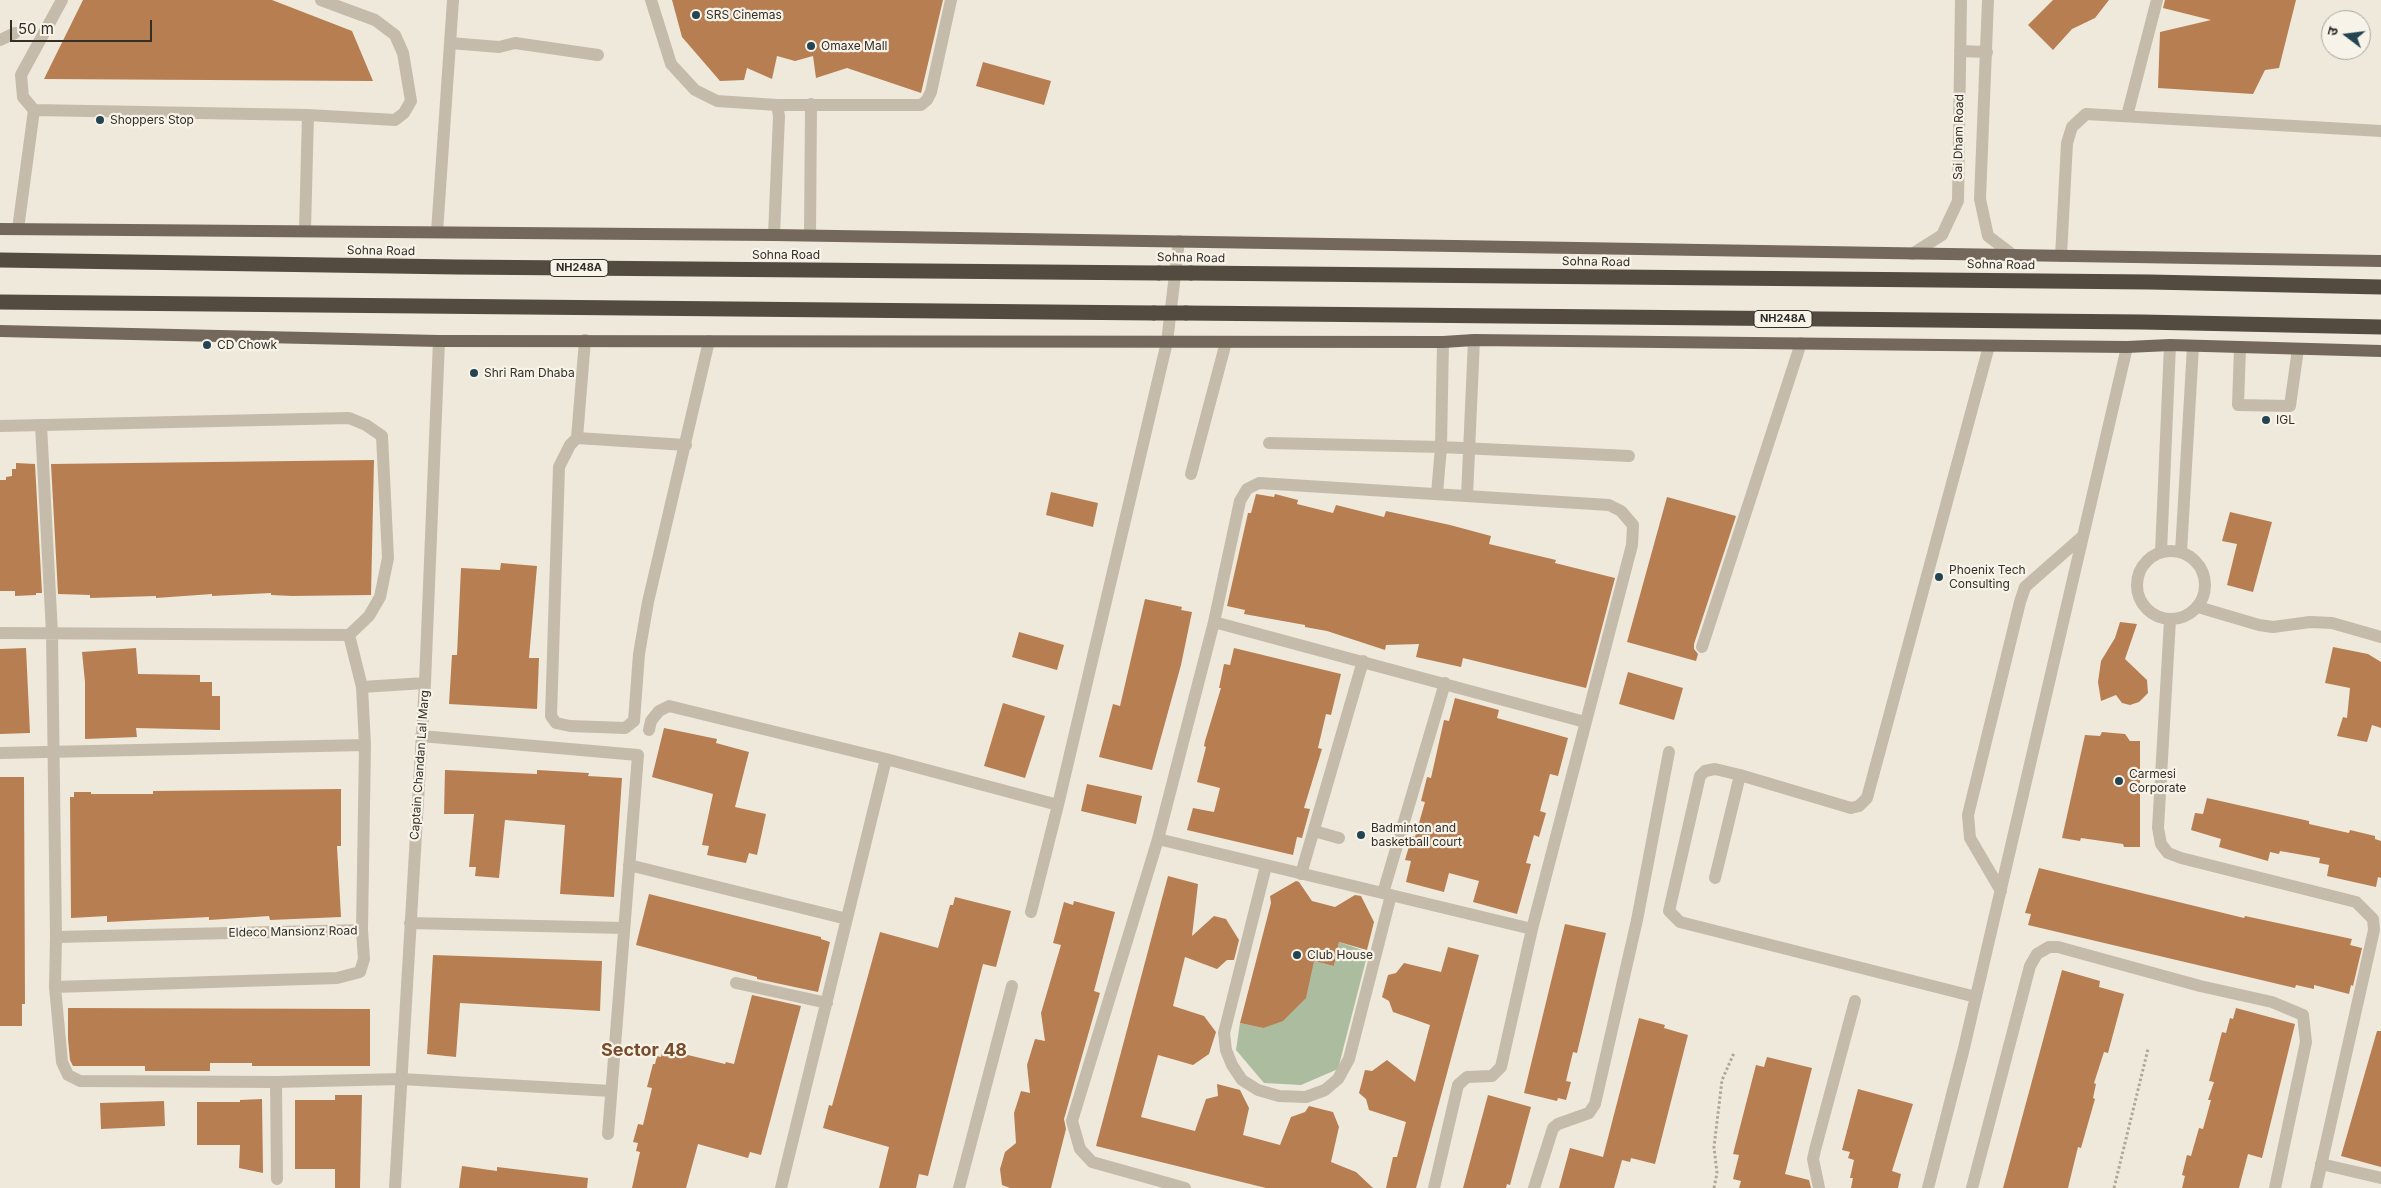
<!DOCTYPE html>
<html>
<head>
<meta charset="utf-8">
<style>
  body { margin:0 }
  #map { position:relative; width:2381px; height:1188px; overflow:hidden; background:#efe9dc; font-family:Inter,"Noto Sans Devanagari",sans-serif }
  canvas { display:block }
  .north { position:absolute; left:2321px; top:10px; width:50px; height:50px; box-sizing:border-box; background:#f7f3e8; border:1px solid #a9a49b; border-radius:50%; rotate:285deg; font-size:14px; font-weight:700; line-height:20px; text-align:center; color:#332e28 }
  .north::after { content:''; display:block; margin:auto; width:18px; height:22px; background:#234450; clip-path:polygon(50% 0,100% 100%,50% 72%,0 100%) }
  .scale { position:absolute; left:10px; top:20px; width:142px; height:22px; box-sizing:border-box; border:2px solid #332e28; border-top:0; padding-left:6px; font-size:15px; line-height:18px; white-space:nowrap; color:#332e28; -webkit-text-stroke:4px #f7f3e8; paint-order:stroke }
</style>
</head>
<body>
<div id="map">
<canvas width="2381" height="1188"></canvas>
<div class="north">उ</div>
<div class="scale">50 m</div>
</div>
<script>
const context = document.querySelector('canvas').getContext('2d');
context.lineJoin = 'round';
function fillPath(path, color) { context.fillStyle = color; context.fill(path, 'evenodd'); }
const poly = rows => new Path2D(rows.map(r => 'M' + r).join(''));
function trace(path, color, width, dash) { context.strokeStyle = color; context.lineWidth = width; context.lineCap = dash ? 'butt' : 'round'; context.setLineDash(dash || []); context.stroke(path); }
function label(font, color, halo, rows, align = 'center') {
  context.font = font + ' Inter,sans-serif'; context.lineWidth = 4.5; context.setLineDash([]); context.textBaseline = 'middle'; context.strokeStyle = halo; context.fillStyle = color; for (const [text, x, y, turn = 0] of rows) {
    context.save(); context.translate(x, y); context.rotate((+turn || 0) * Math.PI / 180); context.textAlign = isNaN(turn) ? turn : align; if (halo) context.strokeText(text, 0, 0); context.fillText(text, 0, 0); context.restore();
  }
}
fillPath(poly([
  [1339,942,1368,952,1338,1069,1301,1085,1264,1083,1236,1050,1240,1023,1263,1028,1314,961,1334,966]
]), '#acbc9e');
fillPath(poly([
  [83,0,272,0,352,31,373,81,44,79],
  [672,0,943,0,921,93,847,68,816,78,813,56,795,61,777,56,772,79,747,68,744,80,720,81,682,37],
  [2053,0,2109,0,2095,18,2072,29,2053,50,2028,25],
  [2165,0,2296,0,2279,68,2265,70,2253,94,2158,88,2160,32,2211,20,2163,8],
  [983,62,1051,81,1044,105,976,86],
  [374,460,371,595,292,596,271,595,271,593,212,596,212,594,156,598,156,596,90,598,90,595,58,594,51,464],
  [16,463,35,464,42,593,36,593,36,595,15,596,15,591,0,591,0,480,6,480,6,477,12,476,12,469,16,469],
  [1051,492,1098,503,1093,527,1046,515],
  [1256,494,1274,497,1275,494,1298,500,1297,504,1333,513,1336,505,1384,517,1386,511,1450,525,1491,536,1489,544,1556,560,1555,563,1615,578,1586,688,1463,658,1461,667,1416,657,1419,644,1386,645,1385,650,1327,631,1305,627,1305,625,1244,614,1245,610,1227,606,1248,513,1251,513],
  [1667,497,1736,516,1694,644,1694,649,1698,654,1696,661,1627,642],
  [2230,512,2272,522,2253,592,2227,585,2237,544,2222,541],
  [501,563,537,566,529,658,539,658,537,709,449,704,452,655,457,655,461,568,500,570],
  [1145,599,1182,607,1181,610,1192,612,1181,665,1152,770,1099,757,1113,704,1120,706],
  [2120,622,2137,624,2125,659,2147,680,2148,693,2139,702,2130,705,2122,703,2116,695,2101,701,2098,682,2101,661,2115,638],
  [1019,632,1064,645,1057,670,1012,657],
  [2333,647,2368,654,2381,662,2381,728,2372,725,2367,742,2337,736,2343,717,2347,718,2350,688,2325,683],
  [26,648,30,733,0,734,0,649],
  [136,648,138,674,200,675,200,682,212,682,212,696,220,696,220,730,136,728,137,737,85,739,85,682,82,652],
  [1234,648,1341,674,1331,715,1326,714,1318,748,1322,749,1304,808,1310,809,1302,838,1297,837,1293,855,1187,830,1193,808,1214,812,1220,788,1197,782,1206,747,1204,746,1205,741,1221,688,1219,688,1224,664,1230,665],
  [1628,672,1683,688,1674,720,1619,704],
  [1455,698,1499,710,1497,718,1568,738,1558,776,1550,774,1540,811,1546,813,1539,837,1534,835,1526,863,1531,864,1517,914,1473,902,1479,881,1449,873,1444,892,1406,882,1411,861,1405,860,1412,836,1415,837,1425,802,1421,801,1427,777,1431,778,1444,720,1449,721],
  [1003,703,1045,716,1025,778,984,766],
  [664,728,717,739,716,743,749,752,735,807,766,814,757,855,749,853,746,863,707,855,709,846,702,845,713,794,652,777],
  [2102,732,2125,734,2130,741,2140,741,2140,847,2124,847,2123,844,2081,838,2080,841,2062,838,2085,735,2100,736],
  [445,770,537,774,537,770,589,773,588,776,622,778,614,897,560,894,565,825,505,820,499,878,475,876,476,867,469,867,474,814,444,814],
  [0,777,24,777,25,1004,22,1004,22,1026,0,1026],
  [1087,784,1142,796,1136,824,1081,811],
  [341,789,341,846,337,846,341,917,270,920,269,916,209,920,209,917,107,922,107,916,71,918,70,797,74,797,74,792,91,792,91,794,153,794,153,791],
  [2207,798,2309,821,2309,824,2349,833,2350,830,2375,836,2375,839,2381,841,2381,878,2378,877,2376,887,2327,876,2329,865,2319,863,2320,858,2280,851,2279,854,2270,852,2268,861,2219,847,2221,839,2191,830,2195,813,2203,814],
  [2039,868,2244,918,2245,916,2352,939,2350,945,2362,948,2353,986,2351,985,2349,994,2314,985,2314,989,2296,985,2295,988,2028,925,2031,914,2025,913],
  [1168,876,1198,884,1192,936,1214,916,1226,919,1239,940,1234,960,1227,960,1217,969,1185,957,1173,1006,1204,1016,1216,1032,1209,1054,1193,1065,1158,1055,1141,1117,1195,1131,1206,1099,1218,1096,1217,1084,1240,1090,1249,1108,1243,1135,1280,1145,1291,1117,1305,1112,1309,1106,1333,1112,1339,1127,1331,1162,1356,1172,1373,1188,1266,1188,1096,1146],
  [1296,881,1299,882,1312,901,1335,907,1355,895,1361,896,1374,922,1367,950,1339,942,1334,966,1314,961,1306,998,1283,1021,1263,1028,1240,1023,1271,903,1270,896],
  [649,894,821,937,821,939,830,942,818,992,757,979,757,977,636,945],
  [955,897,1011,911,996,967,983,964,928,1176,919,1174,916,1188,879,1188,889,1147,823,1128,829,1105,832,1106,880,932,938,948,950,905,953,905],
  [1074,901,1115,912,1094,991,1100,993,1064,1119,1066,1129,1051,1188,1010,1188,1002,1185,1000,1169,1005,1152,1016,1143,1014,1113,1021,1091,1030,1093,1027,1065,1035,1039,1045,1041,1041,1013,1061,945,1053,943,1064,902,1073,905],
  [1565,924,1606,933,1577,1053,1573,1052,1566,1081,1571,1082,1566,1100,1558,1098,1557,1101,1524,1093],
  [1448,947,1479,955,1416,1188,1386,1188,1393,1157,1397,1157,1406,1122,1369,1110,1366,1099,1359,1093,1365,1070,1372,1071,1387,1060,1415,1082,1430,1025,1393,1012,1389,1001,1382,997,1388,975,1396,973,1404,963,1441,972],
  [433,955,602,961,600,1011,460,1003,456,1057,427,1054],
  [2062,970,2100,981,2099,987,2124,994,2108,1053,2104,1052,2094,1083,2096,1084,2093,1098,2095,1099,2081,1148,2078,1147,2068,1188,2003,1188],
  [752,995,801,1006,761,1155,750,1152,748,1158,698,1144,686,1188,632,1188,640,1152,636,1151,638,1143,633,1142,638,1124,643,1125,652,1088,647,1087,653,1064,655,1064,657,1056,661,1057,663,1049,725,1064,726,1062,734,1064],
  [68,1008,370,1009,370,1066,252,1066,252,1063,210,1063,210,1071,145,1071,145,1066,73,1066,70,1060,68,1039],
  [2236,1008,2295,1024,2262,1158,2248,1154,2239,1188,2182,1188,2185,1176,2182,1175,2187,1155,2191,1156,2199,1128,2203,1129,2211,1100,2208,1100,2214,1082,2209,1081,2222,1032,2226,1033,2230,1018,2233,1019],
  [1639,1018,1665,1025,1664,1028,1688,1035,1655,1164,1631,1158,1630,1162,1622,1160,1614,1188,1559,1188,1570,1148,1603,1157],
  [2377,1031,2381,1031,2381,1167,2341,1156],
  [1767,1057,1812,1068,1785,1174,1809,1180,1811,1188,1739,1188,1741,1181,1733,1179,1739,1155,1733,1154,1756,1065,1764,1067],
  [1858,1089,1913,1104,1892,1171,1901,1174,1898,1188,1851,1188,1853,1178,1850,1178,1854,1160,1848,1158,1850,1152,1842,1150],
  [335,1095,362,1095,360,1188,335,1188,335,1169,295,1169,295,1100,335,1100],
  [1488,1095,1531,1107,1510,1185,1507,1184,1506,1188,1463,1188],
  [262,1099,263,1173,239,1168,240,1145,197,1145,197,1102,240,1102,240,1100],
  [164,1101,165,1126,101,1129,100,1103],
  [462,1166,497,1171,497,1167,588,1178,587,1188,459,1188]
]), '#b77e52');
trace(poly([
  [1714,1188,1717,1173,1714,1147,1722,1080,1734,1053],
  [2114,1188,2148,1049]
]), '#b1a694', 3, [2.5, 2.5]);
trace(poly([
  [62,0,21,75,23,97,34,110,308,115,395,120,404,113,411,101,403,53,395,35,375,20,321,0],
  [651,0,671,64,695,90,717,101,777,105,921,105,927,100,931,92,951,0],
  [1988,0,1980,199,1988,236,2013,255],
  [0,40,15,33],
  [450,43,499,47,515,43,598,55],
  [1960,51,1987,52],
  [2127,116,2157,0],
  [18,229,34,110],
  [305,230,308,115],
  [437,232,453,0],
  [774,235,779,116,777,105],
  [810,235,811,104],
  [1912,254,1942,235,1958,201,1961,0],
  [2061,256,2067,143,2072,127,2086,114,2381,131],
  [585,340,577,438,570,445,559,467,551,716,556,723,570,726,625,728,634,721,639,654,648,602,709,341],
  [2240,348,2238,405,2290,406,2298,349],
  [41,425,52,633,56,937,55,987,62,1062,68,1075,80,1081,276,1082,401,1079,611,1091],
  [0,426,349,418,366,425,382,436,388,558,380,597,369,616,349,635,0,633],
  [577,438,686,445],
  [1269,443,1441,447,1629,456],
  [1191,474,1226,342],
  [1437,494,1441,447,1443,342],
  [1467,496,1474,340],
  '2137 585a34 34 0 1 1 68 0a34 34 0 1 1-68 0Z',
  [2161,552,2170,345],
  [2181,552,2193,346],
  [2198,607,2259,625,2273,627,2310,622,2332,623,2381,637],
  [2170,620,2158,828,2161,844,2168,853,2181,858,2356,902,2373,919,2374,930,2316,1188],
  [1214,622,1585,722],
  [1702,647,1801,343],
  [362,687,425,683],
  [649,730,651,721,659,711,669,706,886,759,1058,805],
  [421,736,638,755,608,1134],
  [0,753,365,745],
  [1314,831,1339,838],
  [1158,839,1532,929],
  [629,865,847,919],
  [1266,866,1224,1033,1226,1050,1232,1065,1242,1080,1258,1090,1279,1096,1306,1097,1325,1090,1338,1079,1349,1059,1391,895],
  [1301,874,1363,661],
  [1715,878,1740,775],
  [2001,891,1970,838,1968,815,2020,602,2025,587,2083,536],
  [1383,893,1445,683],
  [1031,912,1058,805,1167,342,1179,241],
  [410,923,624,928],
  [56,937,362,930],
  [736,983,827,1003],
  [55,987,337,978,360,972,364,959,362,930,365,745,362,687,349,635],
  [1976,997,1680,922,1669,911,1700,776,1705,771,1715,769,1740,775,1851,808,1859,806,1867,798,1989,346],
  [276,1082,277,1179],
  [2321,1164,2381,1178],
  [395,1188,425,683,439,341],
  [781,1188,886,759],
  [959,1188,1012,986],
  [1185,1188,1092,1162,1080,1149,1072,1121,1158,839,1214,622,1240,501,1247,489,1259,483,1609,505,1621,511,1633,525,1632,545,1532,929,1501,1067,1492,1076,1467,1077,1458,1085,1434,1188],
  [1534,1188,1553,1128,1558,1124,1589,1113,1595,1104,1637,920,1669,752],
  [1819,1188,1813,1159,1815,1150,1855,1001],
  [1928,1188,1964,1048,2127,347],
  [1972,1188,2030,966,2037,954,2049,947,2058,947,2200,986,2272,1002,2303,1015,2306,1042,2275,1188]
]), '#c5bbaa', 12);
trace(poly([
  [0,229,774,235,2381,261],
  [0,331,439,341,1443,342,1474,340,2127,347,2170,345,2381,351]
]), '#73685b', 12);
trace(poly([
  [0,260,457,267,1159,273],
  [1191,273,2150,282,2381,287],
  [0,302,1154,313],
  [1186,313,2142,322,2381,327]
]), '#534a40', 15);
trace(poly([
  [1159,273,1191,273],
  [1154,313,1186,313]
]), '#534a40', 15);
for (const [x, y, r, color] of [
  [696,15,5,"#234450"],
  [811,46,5,"#234450"],
  [100,120,5,"#234450"],
  [207,345,5,"#234450"],
  [474,373,5,"#234450"],
  [2266,420,5,"#234450"],
  [1939,577,5,"#234450"],
  [2119,781,5,"#234450"],
  [1361,835,5,"#234450"],
  [1297,955,5,"#234450"]
]) { const dot = new Path2D(); dot.arc(x, y, r, 0, 2 * Math.PI); context.fillStyle = color; context.fill(dot); trace(dot, '#f7f3e8', 2); }
for (const [x, y, w] of [
  [579,268,58],
  [1783,319,58]
]) { const box = new Path2D(); box.roundRect(x - w / 2, y - 8.5, w, 17, 4); context.fillStyle = '#f7f3e8'; context.fill(box); trace(box, '#332e28', 1); }
label('bold 11px', '#332e28', null, [
  ["NH248A",579,268],
  ["NH248A",1783,319]
]);
label('12px', '#332e28', '#f7f3e8', [
  ["SRS Cinemas",706,15],
  ["Omaxe Mall",821,46],
  ["Shoppers Stop",110,120],
  ["CD Chowk",217,345],
  ["Shri Ram Dhaba",484,373],
  ["IGL",2276,420],
  ["Phoenix Tech",1949,570],
  ["Consulting",1949,584],
  ["Carmesi",2129,774],
  ["Corporate",2129,788],
  ["Badminton and",1371,828],
  ["basketball court",1371,842],
  ["Club House",1307,955]
], 'left');
label('12px', '#332e28', '#f7f3e8', [
  ["Sai Dham Road",1959,137,-89],
  ["Sohna Road",381,251,1],
  ["Sohna Road",786,255],
  ["Sohna Road",1191,258,1],
  ["Sohna Road",1596,262,1],
  ["Sohna Road",2001,265,1],
  ["Captain Chandan Lal Marg",420,765,-86],
  ["Eldeco Mansionz Road",293,932,-1]
]);
label('bold 18px', '#784c2b', '#f7f3e8', [
  ["Sector 48",644,1051]
]);
</script>
</body>
</html>
